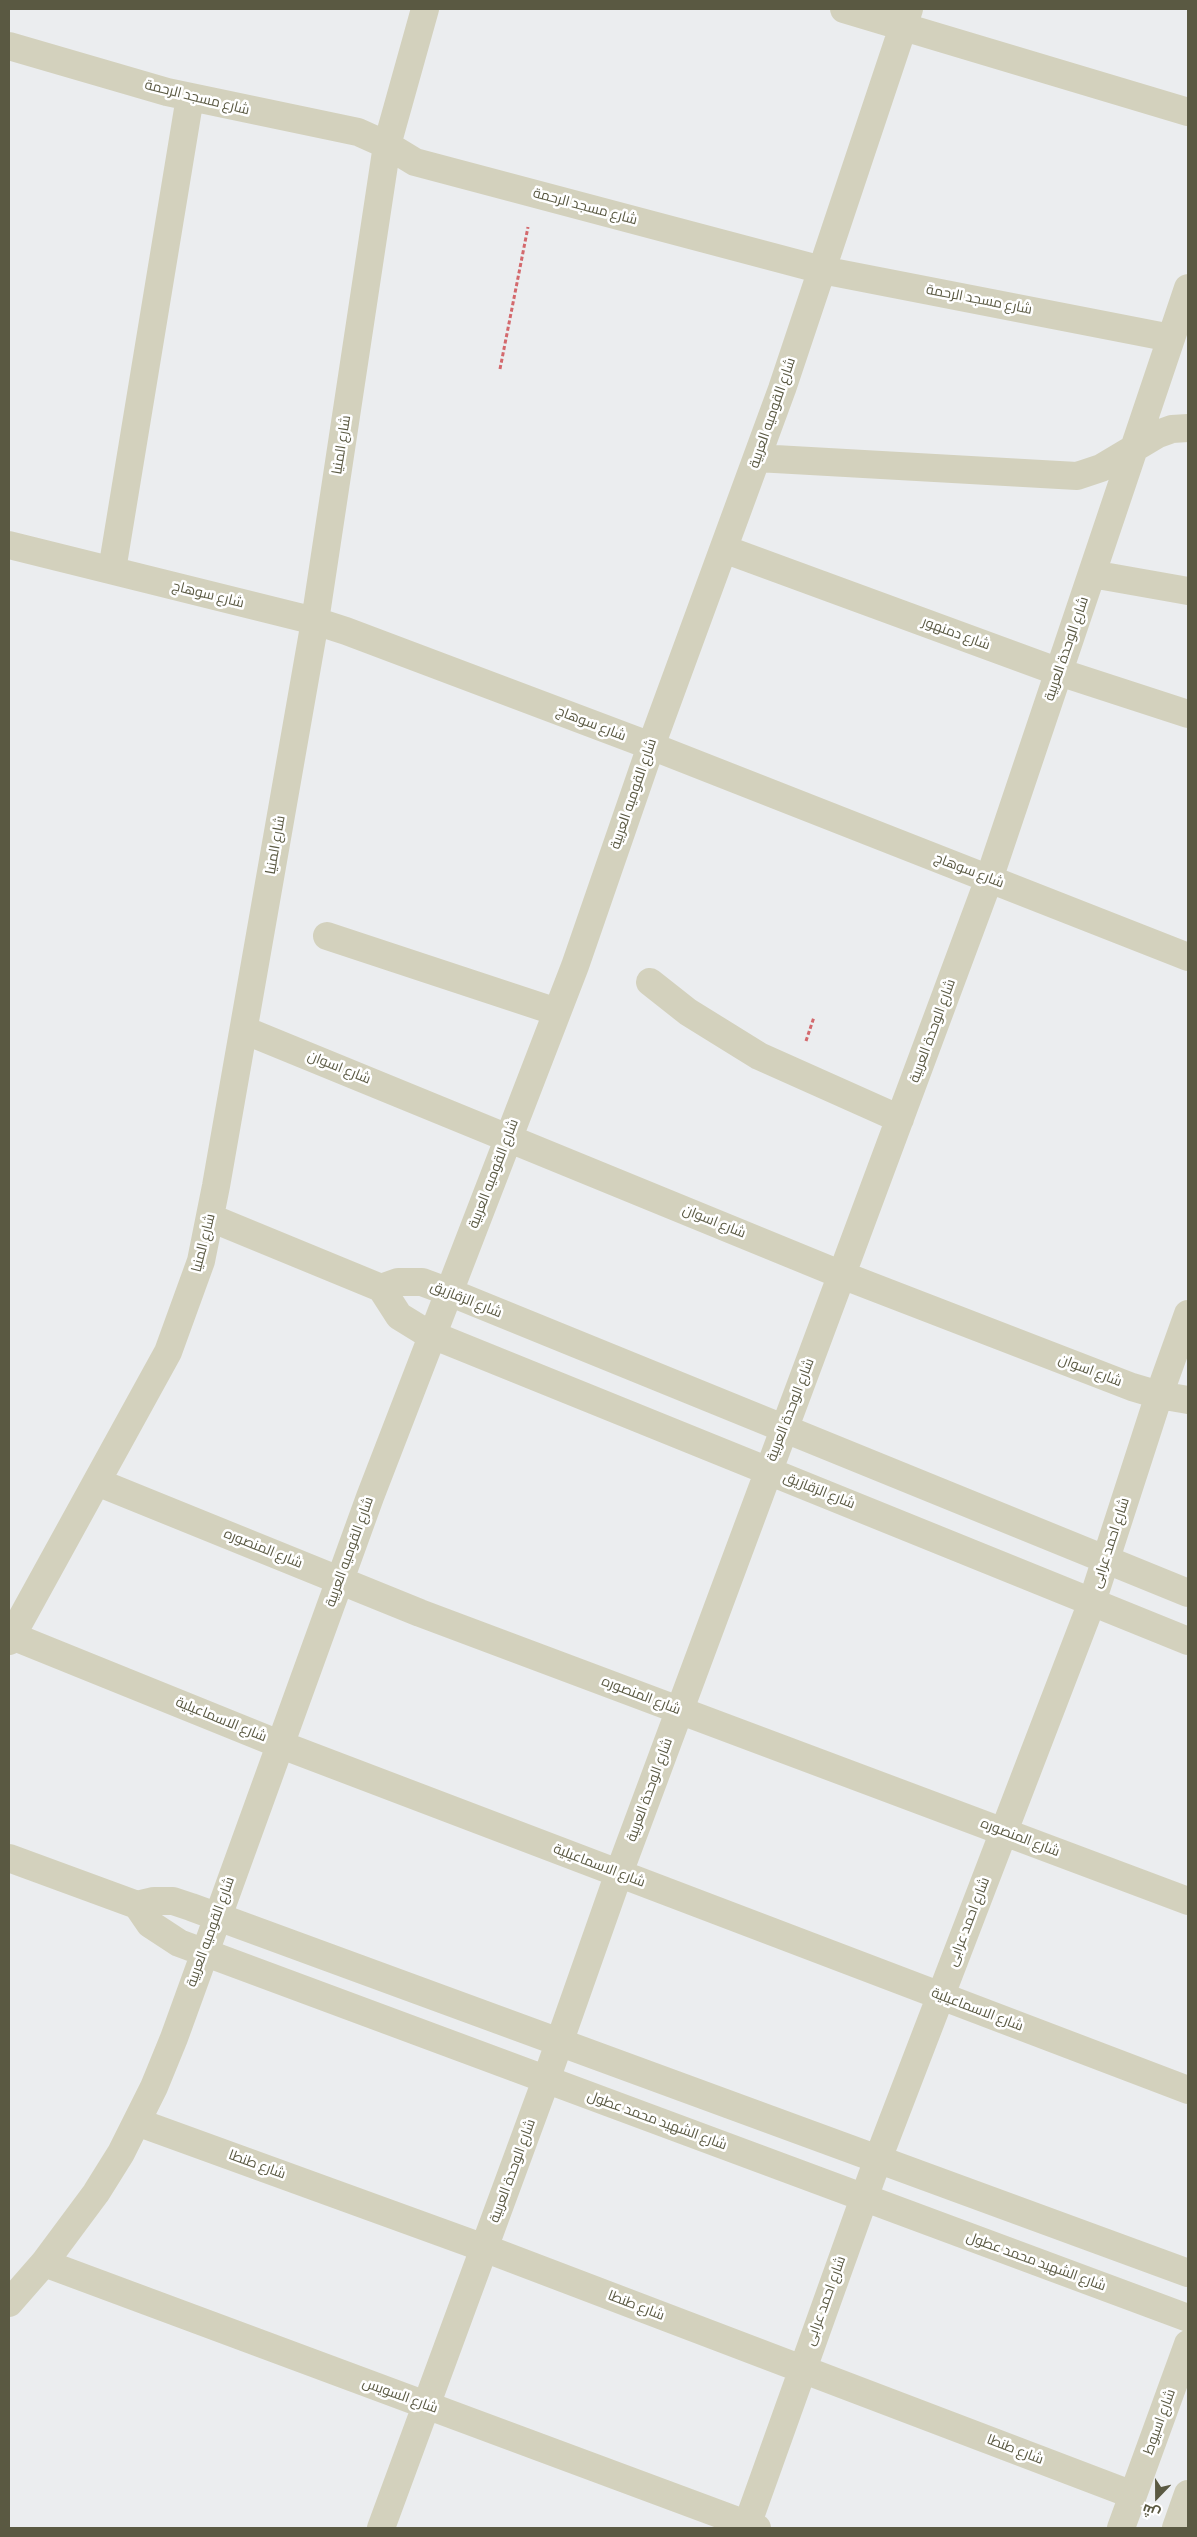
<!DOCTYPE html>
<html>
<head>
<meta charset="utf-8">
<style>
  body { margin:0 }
  #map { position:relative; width:1197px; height:2537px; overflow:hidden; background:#ebedef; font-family:Signika,Cairo,sans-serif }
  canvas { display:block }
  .frame { position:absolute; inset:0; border:10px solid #5a5942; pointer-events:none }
  .north { position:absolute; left:1132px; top:2472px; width:50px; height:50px; -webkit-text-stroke:4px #fff; paint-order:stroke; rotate:202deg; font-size:14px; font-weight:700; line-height:20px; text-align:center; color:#5a5942 }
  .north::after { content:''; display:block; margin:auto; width:18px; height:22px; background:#5a5942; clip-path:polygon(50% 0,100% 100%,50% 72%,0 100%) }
</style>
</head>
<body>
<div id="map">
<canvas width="1197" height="2537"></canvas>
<div class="frame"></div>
<div class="north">ش</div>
</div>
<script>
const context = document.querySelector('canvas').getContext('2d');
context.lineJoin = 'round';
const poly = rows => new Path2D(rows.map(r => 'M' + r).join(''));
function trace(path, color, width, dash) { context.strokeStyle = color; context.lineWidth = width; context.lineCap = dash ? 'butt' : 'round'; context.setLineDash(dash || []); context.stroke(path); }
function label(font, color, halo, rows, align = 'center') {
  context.font = font + ' Signika,Cairo,sans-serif'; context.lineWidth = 5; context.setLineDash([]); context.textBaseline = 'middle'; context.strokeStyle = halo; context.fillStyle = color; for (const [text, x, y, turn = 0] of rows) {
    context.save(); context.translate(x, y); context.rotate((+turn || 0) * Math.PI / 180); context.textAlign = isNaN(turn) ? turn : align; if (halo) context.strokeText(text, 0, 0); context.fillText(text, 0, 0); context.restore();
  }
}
trace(poly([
  [500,369,528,227],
  [806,1041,814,1017]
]), '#d3696d', 3, [4, 2.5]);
trace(poly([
  [844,9,1188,112],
  [9,46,167,92,358,132,387,145,415,162,822,270,1171,338],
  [757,458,1077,476,1101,468,1158,434,1172,429,1188,428],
  [9,545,315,621,346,631,651,746,1188,957],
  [724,549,1059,672,1188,714],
  [112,570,190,97],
  [1092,574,1188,591],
  [327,936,557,1012],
  [650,982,688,1012,759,1056,900,1119],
  [244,1030,842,1275,1132,1387,1159,1395,1188,1400],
  [211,1218,381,1288,398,1282,422,1282,449,1292,1188,1593],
  [381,1288,399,1316,425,1332,1188,1641],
  [97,1482,420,1613,1188,1901],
  [12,1636,279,1744,1188,2090],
  [9,1641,168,1352,201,1261,216,1186,315,621,387,145,425,9],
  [9,1858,137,1905,154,1901,173,1901,191,1907,1188,2273],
  [137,1905,150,1924,179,1943,1188,2318],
  [137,2122,484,2248,1133,2495],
  [44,2263,757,2528],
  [9,2303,44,2263,96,2193,121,2153,154,2087,174,2038,370,1497,575,966,651,746,782,389,909,9],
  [381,2528,546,2080,619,1873,989,879,1188,288],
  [746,2528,878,2159,1092,1602,1159,1395,1188,1314],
  [1121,2528,1188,2344],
  [1176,2528,1188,2494]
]), '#d3d1bd', 28);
label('14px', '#5a5942', '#fff', [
  ["شارع مسجد الرحمة",197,98,14],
  ["شارع مسجد الرحمة",585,207,15],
  ["شارع مسجد الرحمة",979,300,11],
  ["شارع القوميه العربية",773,413,-71],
  ["شارع المنيا",342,445,-81],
  ["شارع سوهاج",208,595,14],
  ["شارع دمنهور",956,634,20],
  ["شارع الوحدة العربية",1067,649,-71],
  ["شارع سوهاج",591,724,21],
  ["شارع القوميه العربية",634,794,-71],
  ["شارع المنيا",276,845,-80],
  ["شارع سوهاج",969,871,21],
  ["شارع الوحدة العربية",933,1031,-70],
  ["شارع اسوان",339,1068,22],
  ["شارع القوميه العربية",494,1174,-69],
  ["شارع اسوان",714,1222,22],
  ["شارع المنيا",204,1243,-76],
  ["شارع الزقازيق",466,1300,22],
  ["شارع اسوان",1090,1371,21],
  ["شارع الوحدة العربية",791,1410,-69],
  ["شارع الزقازيق",819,1491,22],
  ["شارع احمد عرابى",1111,1543,-72],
  ["شارع المنصوره",263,1549,22],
  ["شارع القوميه العربية",350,1552,-70],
  ["شارع المنصوره",641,1696,21],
  ["شارع الاسماعيلية",221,1720,22],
  ["شارع الوحدة العربية",650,1790,-70],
  ["شارع المنصوره",1020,1838,21],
  ["شارع الاسماعيلية",599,1866,21],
  ["شارع احمد عرابى",969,1922,-69],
  ["شارع القوميه العربية",211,1932,-70],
  ["شارع الاسماعيلية",977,2010,21],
  ["شارع الشهيد محمد عطول",657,2121,20],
  ["شارع طنطا",257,2165,20],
  ["شارع الوحدة العربية",513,2171,-70],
  ["شارع الشهيد محمد عطول",1036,2262,20],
  ["شارع احمد عرابى",826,2301,-70],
  ["شارع طنطا",636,2306,21],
  ["شارع السويس",400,2396,20],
  ["شارع اسيوط",1160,2422,-70],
  ["شارع طنطا",1015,2450,21]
]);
</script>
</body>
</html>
